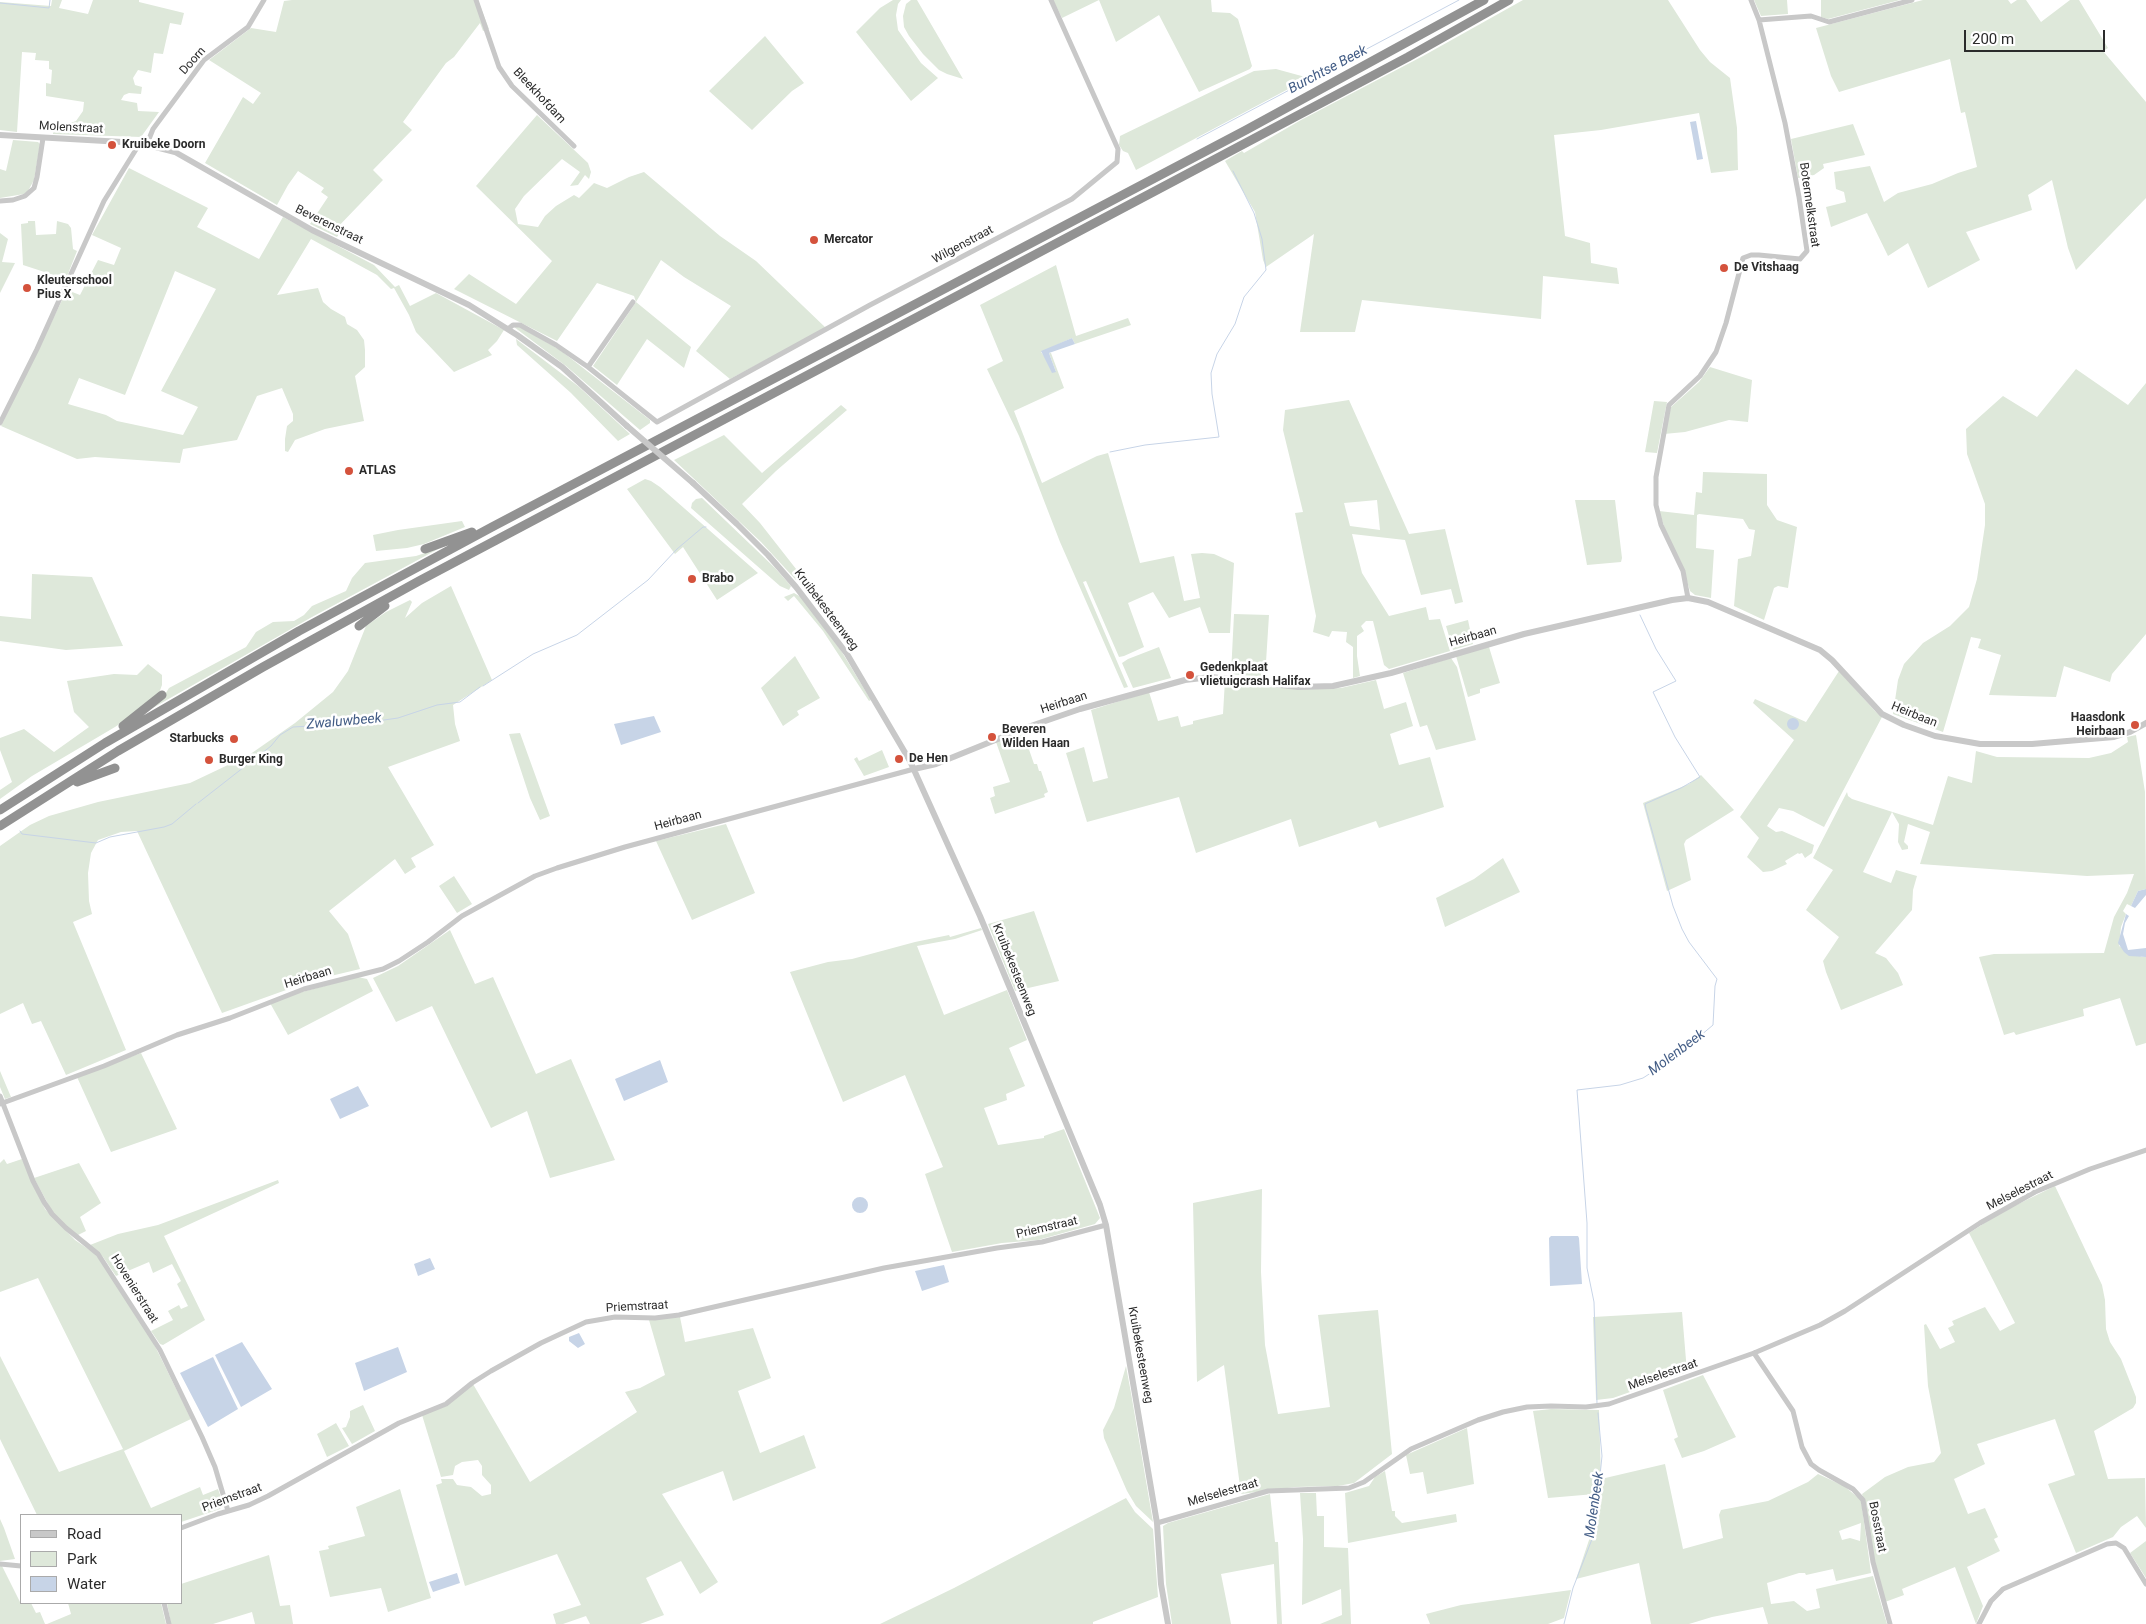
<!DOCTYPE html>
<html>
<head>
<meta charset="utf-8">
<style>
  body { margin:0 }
  #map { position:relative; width:2146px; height:1624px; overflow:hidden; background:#fff; font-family:Roboto,sans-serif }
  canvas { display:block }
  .legend { position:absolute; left:20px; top:1514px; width:162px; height:90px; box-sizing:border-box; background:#fff; border:1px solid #aaa; margin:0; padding:6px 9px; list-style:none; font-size:15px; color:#2b2b2b }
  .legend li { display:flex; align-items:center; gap:10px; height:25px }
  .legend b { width:25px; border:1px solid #aaa }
  .scale { position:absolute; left:1964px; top:30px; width:141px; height:22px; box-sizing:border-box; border:2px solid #2b2b2b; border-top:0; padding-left:6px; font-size:15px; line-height:18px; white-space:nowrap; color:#2b2b2b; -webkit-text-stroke:4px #fff; paint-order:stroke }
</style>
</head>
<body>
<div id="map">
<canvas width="2146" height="1624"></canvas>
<ul class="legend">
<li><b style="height:6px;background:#c8c8c8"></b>Road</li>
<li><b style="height:14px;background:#dee8da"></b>Park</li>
<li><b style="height:14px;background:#c7d4e7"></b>Water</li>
</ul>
<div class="scale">200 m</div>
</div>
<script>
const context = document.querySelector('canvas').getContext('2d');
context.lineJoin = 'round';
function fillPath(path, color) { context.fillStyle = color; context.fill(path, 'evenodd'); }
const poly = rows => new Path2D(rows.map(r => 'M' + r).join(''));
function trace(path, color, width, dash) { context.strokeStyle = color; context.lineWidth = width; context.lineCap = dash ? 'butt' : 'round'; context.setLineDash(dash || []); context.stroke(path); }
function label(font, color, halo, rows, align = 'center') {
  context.font = font + ' Roboto,sans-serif'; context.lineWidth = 5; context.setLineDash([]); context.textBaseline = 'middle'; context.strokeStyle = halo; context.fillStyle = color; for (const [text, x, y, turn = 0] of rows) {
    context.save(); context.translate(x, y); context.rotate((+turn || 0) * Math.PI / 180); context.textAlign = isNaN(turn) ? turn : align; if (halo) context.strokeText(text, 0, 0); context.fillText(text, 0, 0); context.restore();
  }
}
fillPath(poly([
  [52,0,62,0,59,8,88,14,93,0,139,0,139,2,184,13,181,25,170,23,163,54,154,53,151,73,138,70,133,78,135,85,142,87,141,94,129,93,124,95,121,100,137,103,138,111,159,112,141,137,53,134,53,130,56,128,76,121,83,111,84,102,46,96,46,83,51,84,52,70,49,69,49,61,35,60,36,53,22,52,17,132,0,130,0,2,51,6],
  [292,0,478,0,489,29,483,31,480,23,454,57,446,63,403,122,412,130,373,170,383,180,335,230,339,234,337,237,310,224,328,197,321,192,324,188,298,171,288,185,277,205,205,163,243,97,253,104,261,93,209,60,251,28,276,32,284,1],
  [893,0,901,0,898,4,896,15,898,30,921,63,938,78,911,101,856,32,880,8],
  [911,0,917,0,963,79,947,74,939,70,923,54,909,36,904,27,903,16,906,4],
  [1053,0,1211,0,1212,12,1230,13,1238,19,1252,66,1250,69,1199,92,1159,15,1116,42,1099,0,1062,18],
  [1523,0,1668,0,1700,50,1710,62,1730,78,1737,128,1738,170,1711,173,1699,113,1601,130,1554,135,1565,236,1590,243,1591,263,1617,268,1619,284,1543,276,1541,319,1362,300,1355,332,1300,332,1314,234,1266,267,1263,260,1255,212,1225,161,1242,151,1244,153,1301,120,1423,56],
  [1754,0,1787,0,1788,14,1761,16],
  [1821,0,1900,0,1828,19,1821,17],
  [1923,0,2008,0,2011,4,2017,0,2026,0,2041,22,2070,0,2079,0,2108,48,2103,51,2146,102,2146,198,2076,270,2068,248,2052,180,2028,195,2032,210,1966,232,1980,260,1928,288,1908,243,1888,256,1867,213,1831,227,1826,207,1846,202,1844,192,1836,189,1834,172,1870,166,1884,202,1898,193,1932,184,1958,173,1977,167,1965,112,1961,113,1950,59,1839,92,1831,76,1816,28],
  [765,36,804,83,792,91,752,130,709,91],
  [1276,69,1309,78,1136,170,1128,153,1123,151,1119,145,1120,136,1254,71],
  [537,115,588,163,591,172,589,179,585,175,578,185,570,186,580,172,562,159,524,196,515,209,518,224,538,227,545,216,556,206,574,195,579,198,594,183,607,188,629,177,644,172,720,236,756,261,826,328,730,379,696,351,731,306,684,277,661,260,636,302,691,347,684,368,647,339,617,385,593,366,636,302,634,296,597,283,557,341,454,289,469,274,516,304,552,261,476,186],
  [1853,124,1865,155,1823,164,1824,168,1814,175,1798,178,1791,139],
  [13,140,38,142,40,144,34,180,28,191,24,194,0,198,0,169,6,171],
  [129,168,208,208,197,227,259,259,283,217,374,265,395,287,399,285,410,306,436,293,504,330,497,341,488,350,492,355,454,372,416,332,409,315,394,288,391,289,377,275,311,239,277,295,318,288,323,302,331,309,345,317,347,324,357,330,364,340,365,350,365,367,355,376,364,421,325,429,295,440,288,452,285,451,285,439,287,426,293,421,293,414,282,388,257,396,237,440,183,449,180,463,95,457,77,459,1,426,67,290,80,295,98,260,114,265,121,248,92,235],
  [175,271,216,289,161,391,198,407,183,435,117,421,106,415,68,404,79,378,125,395],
  [28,221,35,221,36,235,56,234,57,221,68,224,71,228,73,249,77,251,66,279,23,265,21,224,28,223],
  [0,233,8,239,2,262,15,263,0,293],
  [1056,265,1076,336,1128,318,1131,325,1075,344,1072,338,1041,352,1056,372,1049,353,1051,353,1064,388,1014,411,1042,483,1097,456,1108,453,1140,563,1174,556,1184,601,1200,598,1191,554,1202,553,1214,554,1234,563,1230,633,1209,633,1200,607,1169,618,1153,592,1128,603,1144,647,1124,656,1119,657,1086,581,1083,582,1128,687,1124,688,1060,542,1019,436,987,369,1003,361,980,305],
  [518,326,560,350,650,420,650,423,640,430,566,366,514,327],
  [516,339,578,386,630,434,618,441,571,393,517,345],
  [1710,367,1752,380,1748,422,1729,420,1685,432,1664,434,1671,407,1699,382],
  [2076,369,2128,405,2146,383,2146,634,2112,674,2110,682,2064,666,2056,697,1989,695,2001,655,1978,648,1981,639,1971,637,1943,732,1893,714,1898,680,1904,664,1923,643,1950,626,1969,607,1977,579,1985,525,1985,504,1967,454,1966,429,2003,396,2037,417],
  [1349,400,1409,534,1445,529,1463,602,1455,604,1451,589,1421,595,1405,540,1352,534,1362,573,1389,616,1426,607,1429,620,1440,619,1450,651,1389,669,1384,665,1373,621,1366,621,1361,626,1364,631,1357,636,1357,656,1360,676,1353,678,1353,647,1346,642,1347,632,1332,631,1329,637,1313,632,1316,616,1295,513,1303,512,1283,430,1285,410],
  [1377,500,1380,530,1350,526,1344,503],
  [1654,401,1667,402,1657,453,1645,452],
  [841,405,847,410,776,471,742,504,760,523,800,574,800,579,796,580,761,542,674,460,724,435,762,473],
  [1703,472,1767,474,1767,505,1777,520,1797,527,1788,588,1778,586,1774,588,1764,620,1734,606,1738,559,1751,556,1755,530,1749,529,1743,519,1699,514,1697,515,1696,548,1714,550,1711,598,1695,595,1690,591,1681,562,1667,535,1659,511,1694,515,1696,492,1702,493],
  [645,479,651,481,660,487,758,573,717,600,683,547,675,554,627,489],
  [702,498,775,568,791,586,789,590,780,586,691,508,692,503,696,499],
  [1575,500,1615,500,1622,558,1621,562,1587,565],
  [462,521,465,527,424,544,407,548,376,551,373,535,398,530],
  [440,548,312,617,151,709,164,696,169,688,246,647,256,632,273,622,294,621,304,615,312,606,346,591,352,578,365,563,416,556],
  [32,574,92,577,123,646,66,650,0,641,0,616,31,619],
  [451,586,492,680,453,705,455,724,460,741,388,767,434,845,411,858,416,867,405,874,395,859,329,911,348,934,360,969,314,980,222,1013,137,831,121,832,98,840,91,853,88,873,89,901,92,914,73,922,126,1050,66,1075,41,1021,32,1024,23,1003,0,1014,0,846,30,825,49,816,98,802,190,783,249,755,295,723,333,692,348,671,366,626,386,612,410,600,412,602,405,618,422,603],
  [794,593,801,597,840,649,871,700,869,701,823,631,794,596,788,601,784,597],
  [1234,614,1269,615,1265,678,1231,674],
  [1468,620,1473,644,1453,650,1446,626],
  [1159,647,1171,678,1133,688,1122,663,1128,659],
  [1489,647,1500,683,1480,689,1480,693,1468,697,1456,656],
  [795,656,820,698,797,711,799,715,783,726,761,688],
  [1451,658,1457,667,1476,740,1436,750,1427,725,1420,727,1403,673],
  [148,664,162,675,162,685,159,693,142,709,115,727,32,776,0,799,0,790,12,782,0,750,0,738,24,729,54,752,89,727,74,712,67,681,114,674,137,675],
  [1839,671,1875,711,1882,717,1824,827,1793,811,1779,808,1767,826,1776,832,1782,831,1814,845,1812,853,1805,858,1802,853,1799,854,1798,853,1785,861,1787,864,1772,871,1763,872,1747,857,1759,838,1740,817,1794,740,1753,703,1755,699,1806,722],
  [1225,680,1269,687,1319,689,1341,688,1376,680,1384,709,1406,702,1413,726,1390,734,1399,765,1430,757,1444,807,1379,828,1376,821,1299,847,1291,819,1196,853,1179,797,1087,822,1066,753,1084,747,1093,782,1108,778,1091,710,1149,692,1158,721,1178,716,1181,727,1193,724,1193,721,1223,714],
  [1023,732,1034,764,1037,764,1039,771,1041,771,1048,792,1044,794,1045,797,995,814,990,798,995,796,993,787,1010,782,996,742],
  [520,733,550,816,540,820,530,798,509,734],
  [2136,735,2145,792,2146,889,2138,891,2131,906,2127,904,2123,911,2126,914,2121,927,2119,946,2142,957,2146,957,2146,1043,2136,1046,2120,998,2083,1009,2084,1016,2016,1035,2014,1032,2004,1035,1979,957,1994,954,2104,953,2114,917,2127,893,2134,874,2087,876,1920,864,1930,832,1908,824,1904,842,1908,846,1908,849,1902,850,1898,842,1899,824,1892,812,1863,872,1891,883,1896,870,1917,876,1913,890,1912,910,1875,953,1886,958,1898,973,1903,985,1841,1010,1826,972,1823,961,1839,937,1806,910,1833,870,1813,858,1847,792,1848,796,1852,799,1933,825,1948,776,1972,783,1976,751,1997,757,2089,758,2111,753,2128,742,2127,737],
  [882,750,889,767,864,776,854,759,857,757,859,761],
  [1701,775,1734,810,1686,840,1684,844,1691,880,1667,891,1643,803,1689,784],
  [726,824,755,893,692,920,656,841],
  [1503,858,1520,892,1445,927,1436,898,1474,879],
  [454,876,472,904,457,913,439,886],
  [1034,911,1059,981,1015,991,988,924],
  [981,928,982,930,955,939,917,946,944,1015,1007,990,1027,1040,1009,1048,1025,1086,1006,1094,1007,1100,984,1108,998,1145,1044,1138,1044,1136,1064,1129,1100,1218,1095,1224,1038,1240,1002,1243,952,1252,925,1174,943,1167,905,1075,843,1102,790,972,828,962,852,959,915,942,949,935,950,937],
  [450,930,475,984,493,977,536,1074,571,1059,615,1160,550,1178,527,1111,491,1128,432,1006,396,1022,373,978,398,966],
  [358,977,367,979,373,991,288,1035,270,1003,291,995],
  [141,1053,177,1129,111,1152,77,1077],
  [0,1071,11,1097,5,1099,0,1087],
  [4,1159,7,1164,22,1159,45,1209,75,1240,94,1253,100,1260,153,1342,191,1419,124,1451,151,1508,200,1487,203,1495,218,1489,223,1503,220,1509,181,1522,181,1515,37,1515,0,1439,0,1356,59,1472,123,1449,38,1278,0,1292,0,1163],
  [79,1163,101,1203,80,1217,86,1231,76,1236,53,1213,34,1178],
  [278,1180,279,1183,164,1236,205,1320,163,1345,160,1344,151,1331,173,1320,168,1311,179,1305,181,1309,188,1306,177,1284,181,1281,172,1264,153,1273,149,1262,116,1276,103,1257,90,1245,118,1234,158,1225],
  [2055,1186,2102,1285,2105,1300,2106,1329,2110,1342,2121,1359,2136,1397,2136,1403,2133,1408,2094,1431,2108,1479,2145,1478,2146,1528,2137,1516,2121,1527,2113,1537,2076,1553,2048,1484,2075,1475,2055,1419,1977,1444,1985,1464,1954,1479,1968,1514,1985,1508,1998,1537,1994,1539,2000,1551,1967,1567,1983,1606,1976,1624,1955,1567,1902,1589,1904,1595,1885,1602,1876,1574,1866,1505,1862,1494,1885,1477,1908,1467,1934,1462,1941,1453,1928,1386,1924,1325,1926,1324,1940,1349,1955,1342,1948,1328,1954,1325,1952,1321,1985,1307,2000,1331,2015,1323,1969,1233,2002,1212],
  [1262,1189,1261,1272,1265,1345,1278,1414,1330,1407,1318,1315,1378,1310,1392,1454,1354,1483,1338,1486,1295,1487,1241,1494,1224,1365,1197,1382,1193,1203],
  [1682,1312,1687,1372,1613,1398,1596,1400,1593,1317],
  [680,1317,685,1342,753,1328,771,1378,738,1391,760,1453,804,1435,816,1468,733,1501,723,1471,662,1494,718,1582,700,1594,681,1561,646,1578,664,1615,640,1624,590,1624,586,1616,563,1624,556,1624,553,1614,581,1605,557,1554,465,1586,436,1485,442,1483,441,1479,453,1479,457,1485,471,1487,482,1496,491,1494,491,1485,482,1475,482,1466,478,1460,462,1462,455,1466,453,1475,441,1477,422,1415,449,1404,473,1384,530,1482,637,1412,625,1392,640,1388,665,1375,649,1320],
  [1126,1366,1131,1393,1153,1522,1136,1506,1127,1491,1104,1438,1103,1430,1114,1408],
  [1703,1375,1736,1437,1704,1451,1682,1458,1674,1439,1678,1437,1663,1390],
  [363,1405,375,1431,352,1444,342,1428,346,1427,350,1417,350,1411],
  [1551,1409,1599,1410,1601,1479,1665,1464,1683,1549,1723,1538,1719,1515,1721,1510,1768,1501,1808,1482,1818,1474,1844,1486,1861,1500,1871,1573,1836,1581,1833,1569,1806,1575,1805,1573,1799,1573,1767,1583,1771,1604,1794,1601,1807,1611,1820,1608,1816,1589,1873,1576,1887,1624,1768,1624,1763,1607,1712,1617,1689,1624,1651,1624,1639,1563,1576,1579,1592,1531,1595,1494,1548,1498,1533,1411],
  [1861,1523,1860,1541,1850,1538,1842,1540,1839,1531],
  [336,1423,349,1446,327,1457,317,1434],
  [1467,1428,1474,1484,1427,1494,1423,1472,1410,1474,1406,1455],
  [1385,1471,1392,1511,1395,1511,1395,1516,1402,1523,1456,1514,1457,1522,1348,1543,1345,1493,1369,1486,1375,1477],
  [400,1489,431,1598,388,1612,381,1588,330,1597,319,1551,329,1549,328,1546,365,1536,356,1507],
  [1300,1493,1316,1493,1317,1516,1324,1516,1324,1547,1348,1548,1351,1624,1320,1624,1342,1615,1341,1589,1302,1605,1303,1539],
  [1270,1494,1275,1542,1278,1542,1282,1624,1277,1624,1274,1564,1221,1574,1231,1624,1172,1624,1166,1584,1163,1526,1168,1523],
  [1126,1498,1135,1512,1153,1529,1158,1597,1093,1622,1093,1624,880,1624,954,1588],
  [0,1519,4,1528,15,1559,0,1561],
  [2146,1541,2146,1578,2130,1553],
  [269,1555,280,1606,290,1605,293,1624,255,1624,252,1612,213,1624,171,1624,167,1603,181,1603,181,1584],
  [0,1566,2,1566,21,1604,31,1603,36,1613,40,1612,45,1624,0,1624],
  [1571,1590,1564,1618,1548,1624,1430,1624,1426,1614,1461,1605],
  [68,1603,161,1603,166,1624,47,1624,71,1614]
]), '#dee8da');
fillPath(poly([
  [1696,121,1703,159,1697,160,1690,122],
  [1072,338,1075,344,1049,353,1056,372,1052,373,1041,351],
  [654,716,661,732,621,745,614,724],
  '1787 724a6 6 0 1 1 12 0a6 6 0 1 1-12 0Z',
  [2146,889,2146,895,2135,908,2131,906,2138,891],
  [2126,914,2129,916,2125,923,2123,934,2128,950,2146,948,2146,957,2129,956,2124,952,2118,943],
  [660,1060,668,1082,624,1101,615,1079],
  [358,1086,369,1106,340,1119,330,1099],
  '852 1205a8 8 0 1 1 16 0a8 8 0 1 1-16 0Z',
  [1551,1236,1578,1236,1579,1238,1582,1284,1550,1286,1549,1238],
  [430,1258,435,1269,418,1276,414,1264],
  [944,1265,949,1282,922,1291,915,1271],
  [579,1333,585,1344,578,1348,569,1341,569,1337],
  [242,1342,272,1389,241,1407,215,1355],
  [398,1347,407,1372,364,1391,355,1363],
  [213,1357,238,1409,208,1427,180,1373],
  [457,1573,460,1583,433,1592,429,1582]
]), '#c7d4e7');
trace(poly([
  [0,3,49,8,50,0],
  [1197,139,1459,0],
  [1110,452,1145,445,1219,437,1212,394,1211,373,1217,354,1235,324,1244,297,1266,270,1262,239,1254,213,1233,171],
  [483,686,533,654,577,635,648,580,677,549,703,527,706,527],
  [198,803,271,746,280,735,293,727,363,723,398,718,437,705,460,702,480,687],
  [20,831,22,834,96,843,110,837,164,827,172,824,196,804],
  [1597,1403,1594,1302,1587,1268,1587,1223,1577,1090,1620,1085,1643,1078,1674,1058,1713,1025,1715,986,1717,979,1689,942,1682,929,1673,906,1646,809,1645,804,1681,788,1700,777,1675,737,1653,692,1676,681,1656,649,1640,615],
  [1564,1624,1573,1588,1594,1534,1602,1456,1598,1413]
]), '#c7d4e7', 1);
trace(poly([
  [476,0,499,67,512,86,574,146],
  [1759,20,1811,16,1829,22,1912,0],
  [147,144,153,129,204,60,248,27,264,0],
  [0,201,13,200,25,196,34,188,37,177,43,138],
  [508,329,513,325,520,325,556,345,588,367,657,422,870,305,1072,199,1117,162,1118,149,1051,0],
  [588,367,633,302],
  [0,423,37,349,104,201,140,143],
  [1688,598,1683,571,1661,525,1656,505,1656,477,1669,405,1700,376,1716,352,1726,323,1743,258,1751,255,1759,255,1800,259,1807,251,1799,197,1785,123,1759,20,1751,0],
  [0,1096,33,1181,44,1202,52,1214,66,1228,98,1254,160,1350,202,1437,215,1467,228,1511],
  [0,1104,104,1066,177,1035,230,1018,304,989,383,969,399,961,428,942,462,916,535,876,557,868,625,847,914,769],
  [1754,1353,1793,1411,1802,1447,1811,1464,1819,1470,1853,1489,1863,1500,1873,1562,1890,1624],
  [1157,1523,1268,1491,1349,1488,1364,1482,1411,1449,1478,1420,1503,1412,1527,1407,1551,1406,1586,1407,1609,1404,1754,1353,1820,1325,1845,1311,1980,1223,2035,1192,2090,1169,2146,1150],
  [181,1528,218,1514,249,1505,268,1496,399,1423,446,1404,472,1383,491,1371,541,1343,586,1322,615,1317,655,1318,679,1315,884,1268,997,1248,1042,1242,1106,1225],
  [0,1564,21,1566],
  [164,1603,169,1624],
  [1979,1624,1991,1601,2003,1589,2107,1544,2116,1543,2124,1548,2146,1584]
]), '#c8c8c8', 5);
trace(poly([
  [0,135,140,143,175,152,312,230,469,305,517,335,562,367,627,426],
  [693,483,737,524,768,555,796,587,847,654,910,761,980,916,1100,1205,1106,1225,1157,1523,1161,1584,1168,1624],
  [914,769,936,764,1025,728,1080,709,1185,680,1211,677,1298,687,1333,686,1391,673,1524,634,1672,600,1688,598,1708,602,1820,650,1832,660,1882,714,1904,725,1935,736,1980,744,2032,744,2114,737,2130,732,2146,723]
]), '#c8c8c8', 6);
trace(poly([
  [425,549,472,532],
  [359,626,385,606],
  [123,726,162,695],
  [77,782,115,768],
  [0,810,105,743,299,631,492,527,1246,130,1484,0],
  [0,826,118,751,263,667,419,581,1408,57,1509,0]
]), '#929292', 9);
trace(poly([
  [627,426,693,483]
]), '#c8c8c8', 6);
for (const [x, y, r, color] of [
  [112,145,5,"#d4523c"],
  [814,240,5,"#d4523c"],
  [1724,268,5,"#d4523c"],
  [27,288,5,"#d4523c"],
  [349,471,5,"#d4523c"],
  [692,579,5,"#d4523c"],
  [1190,675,5,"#d4523c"],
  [2135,725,5,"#d4523c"],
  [992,737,5,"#d4523c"],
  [234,739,5,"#d4523c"],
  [899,759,5,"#d4523c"],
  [209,760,5,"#d4523c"]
]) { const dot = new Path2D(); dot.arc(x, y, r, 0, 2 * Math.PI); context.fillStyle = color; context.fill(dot); trace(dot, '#fff', 2); }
label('12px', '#2b2b2b', '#fff', [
  ["Doorn",193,61,-48],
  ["Bleekhofdam",539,96,47],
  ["Molenstraat",71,128,3],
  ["Botermelkstraat",1809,205,82],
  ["Beverenstraat",329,225,26],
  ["Wilgenstraat",963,245,-28],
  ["Kruibekesteenweg",826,610,53],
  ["Heirbaan",1473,637,-16],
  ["Heirbaan",1064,703,-18],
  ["Heirbaan",1914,715,22],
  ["Heirbaan",678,821,-15],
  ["Kruibekesteenweg",1014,970,68],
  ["Heirbaan",308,978,-17],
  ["Melselestraat",2020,1191,-27],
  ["Priemstraat",1047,1228,-13],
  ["Hovenierstraat",134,1289,58],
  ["Priemstraat",637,1307,-3],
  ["Kruibekesteenweg",1140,1355,80],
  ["Melselestraat",1663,1375,-19],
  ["Melselestraat",1223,1493,-16],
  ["Priemstraat",232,1498,-20],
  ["Bosstraat",1877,1527,79]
]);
label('bold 12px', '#2b2b2b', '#fff', [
  ["Kruibeke Doorn",122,145],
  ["Mercator",824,240],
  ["De Vitshaag",1734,268],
  ["Kleuterschool",37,281],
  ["Pius X",37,295],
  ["ATLAS",359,471],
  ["Brabo",702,579],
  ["Gedenkplaat",1200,668],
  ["vlietuigcrash Halifax",1200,682],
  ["Haasdonk",2125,718,"right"],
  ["Heirbaan",2125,732,"right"],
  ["Beveren",1002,730],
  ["Wilden Haan",1002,744],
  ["Starbucks",224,739,"right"],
  ["De Hen",909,759],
  ["Burger King",219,760]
], 'left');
label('italic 14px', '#425c85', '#fff', [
  ["Burchtse Beek",1328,70,-28],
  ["Zwaluwbeek",344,722,-5],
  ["Molenbeek",1677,1053,-37],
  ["Molenbeek",1595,1505,-82]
]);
</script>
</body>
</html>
